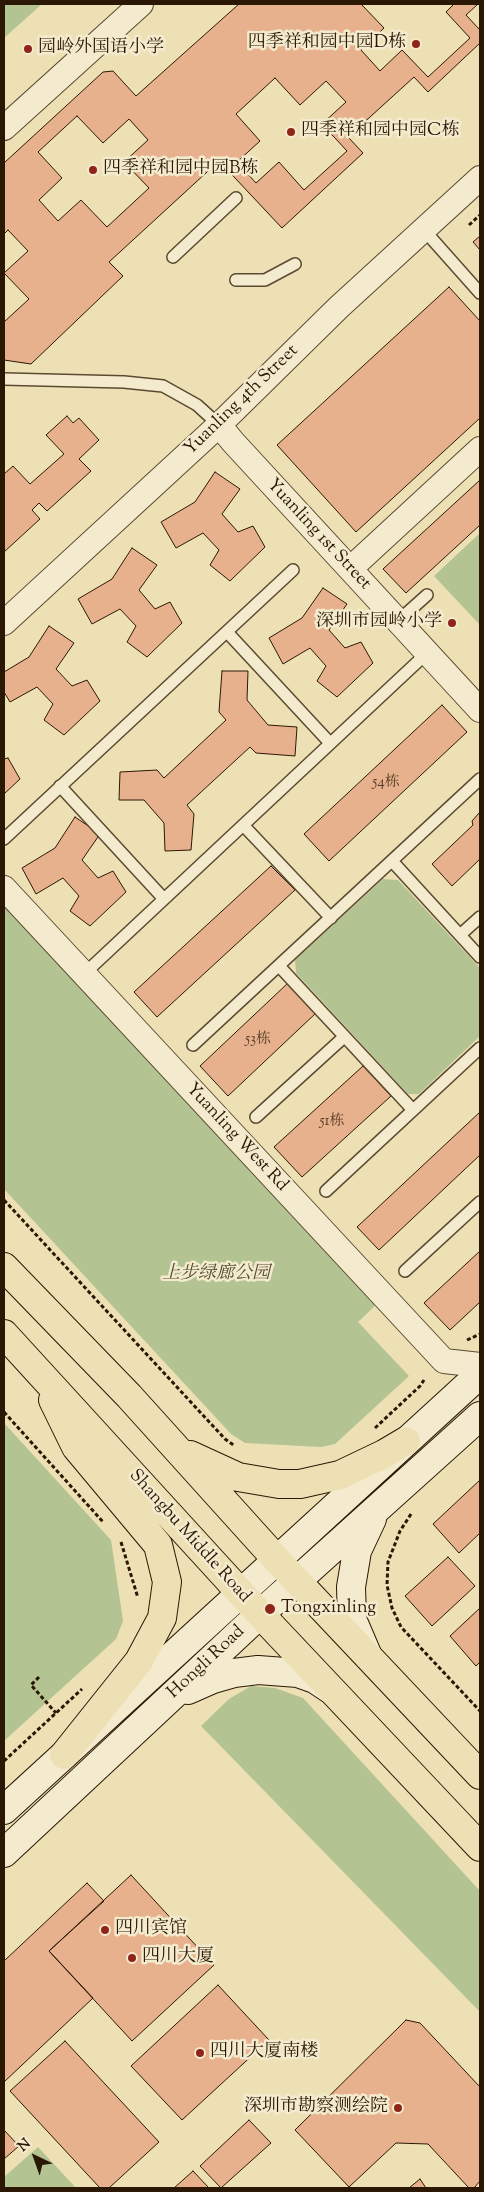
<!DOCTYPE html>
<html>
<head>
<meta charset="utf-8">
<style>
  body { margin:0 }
  #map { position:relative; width:484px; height:2192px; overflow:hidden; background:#eee0b5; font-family:"Sorts Mill Goudy",serif }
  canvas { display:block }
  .frame { position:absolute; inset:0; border:5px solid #2a1804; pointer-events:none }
  .north { position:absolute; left:10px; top:2132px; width:50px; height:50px; -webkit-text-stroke:4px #f4ebcf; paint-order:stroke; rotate:318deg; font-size:14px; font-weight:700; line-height:20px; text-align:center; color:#2a1804 }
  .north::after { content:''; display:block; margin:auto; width:18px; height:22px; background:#2a1804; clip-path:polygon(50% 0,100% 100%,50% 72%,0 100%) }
</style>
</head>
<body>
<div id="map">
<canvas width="484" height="2192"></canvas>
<div class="frame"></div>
<div class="north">N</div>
</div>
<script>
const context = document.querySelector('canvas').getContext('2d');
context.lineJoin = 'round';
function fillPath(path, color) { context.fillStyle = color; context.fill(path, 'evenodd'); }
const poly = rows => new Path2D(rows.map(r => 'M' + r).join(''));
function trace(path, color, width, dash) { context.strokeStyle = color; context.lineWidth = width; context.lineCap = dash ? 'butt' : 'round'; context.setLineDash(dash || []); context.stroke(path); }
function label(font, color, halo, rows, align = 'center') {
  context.font = font + ' "Sorts Mill Goudy","Noto Serif SC",serif'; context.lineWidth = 5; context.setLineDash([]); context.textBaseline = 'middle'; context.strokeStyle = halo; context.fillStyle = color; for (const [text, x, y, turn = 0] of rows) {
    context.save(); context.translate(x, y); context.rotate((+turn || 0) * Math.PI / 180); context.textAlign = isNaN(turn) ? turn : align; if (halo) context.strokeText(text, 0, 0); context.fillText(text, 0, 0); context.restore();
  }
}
fillPath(poly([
  [4,4,40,4,41,5,4,38],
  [480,533,480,625,434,576],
  [383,879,398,880,480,968,480,1036,419,1094,408,1094,296,973,295,960],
  [4,903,377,1304,358,1322,409,1376,335,1444,321,1447,245,1443,231,1434,4,1189],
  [4,1423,111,1540,123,1621,116,1639,4,1741],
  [251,1686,275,1688,303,1698,480,1891,480,2012,201,1726,229,1699],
  [38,2147,76,2188,4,2188,4,2177]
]), '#b3c392');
const building = poly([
  [239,4,478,4,466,15,480,30,480,43,428,92,414,77,348,137,363,153,282,228,219,161,109,262,123,276,31,364,4,360,4,163,103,72,113,71,136,96,239,4],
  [361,4,454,4,446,12,470,38,428,77,402,50,380,71,361,50,384,28,361,4],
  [275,78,300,105,326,81,346,102,322,124,347,151,304,190,279,162,256,183,237,162,260,141,236,114,275,78],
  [77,116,103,143,129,119,148,140,124,162,149,188,107,227,81,200,58,221,39,200,62,178,38,152,77,116],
  [8,230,28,251,4,273,29,299,4,322,4,234,8,230],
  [480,236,480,250,473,242,480,236],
  [449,287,480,321,480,418,356,532,277,445,449,287],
  [67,416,73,423,79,418,99,440,79,459,91,471,47,511,39,503,32,510,40,519,4,552,4,474,13,466,30,484,64,454,46,435,67,416],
  [215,472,240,489,222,514,238,532,253,526,265,547,230,581,210,565,219,550,203,533,176,548,161,522,195,502,215,472],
  [480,480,480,525,406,593,383,569,480,480],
  [132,548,157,565,139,590,155,609,170,602,182,623,147,657,127,642,136,626,120,609,92,624,78,599,112,579,132,548],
  [323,588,347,604,329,630,345,648,361,642,373,663,337,697,317,681,326,666,310,648,283,664,269,638,302,618,323,588],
  [49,626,74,643,56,669,72,686,87,680,100,701,64,735,44,720,53,704,37,687,10,702,4,692,4,672,29,657,49,626],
  [222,671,248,671,247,700,268,725,297,727,295,756,256,753,250,747,187,805,194,814,191,850,165,851,164,823,144,800,119,800,120,772,157,770,164,778,226,720,219,712,222,671],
  [442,705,467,732,329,861,304,834,442,705],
  [8,758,20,779,4,794,4,759,8,758],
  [480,812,480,859,452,886,432,864,473,825,472,821,480,812],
  [75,817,100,834,82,860,98,878,113,871,126,892,90,926,70,911,79,896,63,878,36,894,22,868,55,848,75,817],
  [271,866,295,890,157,1017,134,992,271,866],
  [288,983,316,1013,228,1096,200,1066,288,983],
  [363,1066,391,1096,302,1177,274,1147,363,1066],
  [480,1112,480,1155,379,1250,357,1227,480,1112],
  [480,1251,480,1302,450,1330,424,1303,480,1251],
  [480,1480,480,1533,459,1553,433,1524,480,1480],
  [448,1557,475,1586,432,1626,405,1596,448,1557],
  [480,1608,480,1662,476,1666,450,1636,480,1608],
  [131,1875,214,1965,132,2041,49,1951,131,1875],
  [87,1883,104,1901,49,1951,93,1998,4,2082,4,1961,87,1883],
  [218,1985,269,2040,182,2120,131,2066,218,1985],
  [406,2020,420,2023,480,2087,480,2181,474,2188,469,2188,428,2144,396,2143,349,2187,295,2130,406,2020],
  [65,2041,159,2142,109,2188,100,2188,10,2091,65,2041],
  [249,2120,271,2143,221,2188,200,2166,249,2120],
  [4,2130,19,2146,4,2159,4,2130],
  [193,2171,209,2188,174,2188,193,2171],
  [420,2179,426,2188,409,2188,420,2179]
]);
fillPath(building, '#e8b18d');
trace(building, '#2a1804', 1);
const lane = poly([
  [424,230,480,293],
  [173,257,236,198],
  [236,280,265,280,295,264],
  [4,379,124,382,163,386,197,405,219,425],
  [398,621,427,595],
  [227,632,330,743],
  [60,786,164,899],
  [243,825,331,918],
  [4,839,293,570],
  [392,861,480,957],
  [460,935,480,917],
  [279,966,413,1110],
  [84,974,427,653],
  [193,1045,480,779],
  [256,1117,344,1037],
  [326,1191,480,1048],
  [405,1271,480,1202]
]);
const street = poly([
  [4,128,141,4],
  [219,425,233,442,480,710],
  [350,569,480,449],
  [4,623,219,425,339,307,480,178],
  [4,888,444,1361,480,1365]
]);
const secondary = poly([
  [367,1654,352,1619,351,1587,357,1551,372,1519],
  [188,1690,213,1679,234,1673,258,1670,298,1673,315,1679,330,1689],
  [4,1810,480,1374],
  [4,1853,260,1614,480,1416]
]);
const primary = poly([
  [4,1267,129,1396,277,1560,480,1775],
  [4,1334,260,1614,480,1847],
  [53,1400,76,1447,158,1545,167,1582,162,1618,139,1661,64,1755],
  [190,1455,238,1477,279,1484,300,1484,340,1475,384,1454,406,1441]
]);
trace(lane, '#5b4a30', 14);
trace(street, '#5b4a30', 26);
trace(secondary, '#2a1804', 30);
trace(primary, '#2a1804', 30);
trace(poly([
  [469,225,480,215],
  [4,1200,225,1439,235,1446],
  [467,1340,480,1334],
  [4,1412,104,1523],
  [375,1428,420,1386,424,1380],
  [411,1514,400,1531,388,1562,387,1585,392,1608,401,1627,480,1711],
  [121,1542,138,1598],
  [39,1677,31,1685,56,1713],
  [4,1761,82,1689]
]), '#2a1804', 3, [4, 2.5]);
trace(lane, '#f4ebcf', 11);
trace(street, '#f4ebcf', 24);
trace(secondary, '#f4ebcf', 28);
trace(primary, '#eee0b5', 28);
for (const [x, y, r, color] of [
  [416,44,5,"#8f2418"],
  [28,49,5,"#8f2418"],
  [291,132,5,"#8f2418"],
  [93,170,5,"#8f2418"],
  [452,623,5,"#8f2418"],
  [270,1609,6,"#8f2418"],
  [105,1930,5,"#8f2418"],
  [132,1958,5,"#8f2418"],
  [200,2053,5,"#8f2418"],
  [398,2108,5,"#8f2418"]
]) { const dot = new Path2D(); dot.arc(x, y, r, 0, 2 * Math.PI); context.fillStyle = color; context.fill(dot); trace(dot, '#f4ebcf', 2); }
label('15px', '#5a3e26', null, [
  ["54栋",386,783],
  ["53栋",258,1040],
  ["51栋",332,1122]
]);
label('18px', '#2a1804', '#f4ebcf', [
  ["四季祥和园中园D栋",406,44,"right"],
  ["园岭外国语小学",38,49],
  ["四季祥和园中园C栋",301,132],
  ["四季祥和园中园B栋",103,170],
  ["深圳市园岭小学",442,623,"right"],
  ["Tongxinling",281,1609],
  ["四川宾馆",115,1930],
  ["四川大厦",142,1958],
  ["四川大厦南楼",210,2053],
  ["深圳市勘察测绘院",388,2108,"right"]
], 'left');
label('18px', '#2a1804', '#f4ebcf', [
  ["Yuanling 4th Street",242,401,-44],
  ["Yuanling 1st Street",318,535,47],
  ["Yuanling West Rd",236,1138,47],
  ["Shangbu Middle Road",189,1537,48],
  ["Hongli Road",207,1663,-43]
]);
label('italic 18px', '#534b2f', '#f4ebcf', [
  ["上步绿廊公园",216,1275]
]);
</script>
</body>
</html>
